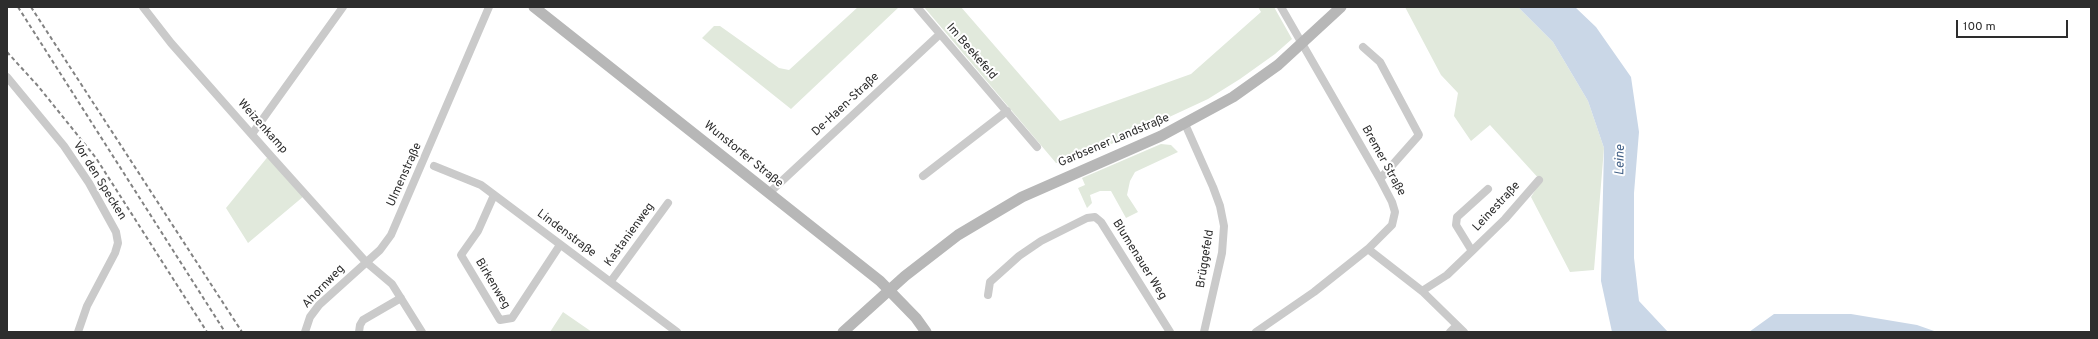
<!DOCTYPE html>
<html>
<head>
<meta charset="utf-8">
<style>
  body { margin:0 }
  #map { position:relative; width:2098px; height:339px; overflow:hidden; background:#fff; font-family:Overpass,sans-serif }
  canvas { display:block }
  .frame { position:absolute; inset:0; border:8px solid #2d2d2d; pointer-events:none }
  .scale { position:absolute; left:1956px; top:20px; width:112px; height:18px; box-sizing:border-box; border:2px solid #2d2d2d; border-top:0; padding-left:5px; font-size:12px; line-height:14px; white-space:nowrap; color:#2d2d2d; -webkit-text-stroke:3px #fff; paint-order:stroke }
</style>
</head>
<body>
<div id="map">
<canvas width="2098" height="339"></canvas>
<div class="frame"></div>
<div class="scale">100 m</div>
</div>
<script>
const context = document.querySelector('canvas').getContext('2d');
context.lineJoin = 'round';
function fillPath(path, color) { context.fillStyle = color; context.fill(path, 'evenodd'); }
const poly = rows => new Path2D(rows.map(r => 'M' + r).join(''));
function trace(path, color, width, dash) { context.strokeStyle = color; context.lineWidth = width; context.lineCap = dash ? 'butt' : 'round'; context.setLineDash(dash || []); context.stroke(path); }
function label(font, color, halo, rows, align = 'center') {
  context.font = font + ' Overpass,sans-serif'; context.lineWidth = 4; context.setLineDash([]); context.textBaseline = 'middle'; context.strokeStyle = halo; context.fillStyle = color; for (const [text, x, y, turn = 0] of rows) {
    context.save(); context.translate(x, y); context.rotate((+turn || 0) * Math.PI / 180); context.textAlign = isNaN(turn) ? turn : align; if (halo) context.strokeText(text, 0, 0); context.fillText(text, 0, 0); context.restore();
  }
}
fillPath(poly([
  [858,7,899,7,791,109,702,38,714,26,720,26,779,68,789,70],
  [924,7,961,7,1060,121,1191,74,1261,12,1258,7,1274,7,1292,39,1275,54,1240,79,1208,99,1079,159,1056,163],
  [1405,7,1518,7,1553,42,1588,101,1604,148,1594,270,1570,272,1531,197,1541,181,1490,125,1471,141,1454,116,1458,93,1441,75],
  [1161,144,1171,145,1178,152,1135,172,1130,181,1127,195,1138,212,1126,218,1111,191,1100,191,1090,195,1092,203,1087,208,1078,188,1085,185,1082,178],
  [270,154,304,196,248,243,226,208],
  [563,312,592,332,550,332]
]), '#e1e9dc');
fillPath(poly([
  [1518,7,1575,7,1596,27,1631,77,1639,132,1634,193,1634,258,1639,301,1668,332,1612,332,1601,281,1604,148,1588,101,1553,42],
  [1774,314,1851,314,1917,325,1937,332,1749,332]
]), '#cad7e7');
trace(poly([
  [143,7,171,43,269,154,366,262,392,284,422,332],
  [917,7,1037,147],
  [1363,47,1380,62,1419,135,1380,179],
  [7,77,64,146,89,183,116,232,118,243,115,253,87,306,78,332],
  [1185,124,1213,187,1220,206,1224,226,1222,253,1204,332],
  [252,134,343,7],
  [434,166,481,185,677,332],
  [923,176,1007,111],
  [769,193,940,34],
  [494,195,478,231,461,255,500,320,512,318,560,245],
  [1368,249,1422,291,1464,332],
  [1472,251,1456,225,1457,217,1488,189],
  [611,281,668,203],
  [1422,291,1447,275,1472,251,1505,219,1539,180],
  [988,295,990,282,1019,256,1041,241,1087,218,1095,217,1101,222,1170,332],
  [305,332,310,317,319,305,380,250,391,235,489,7],
  [359,332,360,325,363,320,401,298],
  [1256,332,1314,292,1368,249,1392,225,1395,212,1392,202,1380,179,1281,7],
  [1450,332,1456,326]
]), '#cacaca', 8);
trace(poly([
  [534,7,880,281,916,318,926,332],
  [843,332,905,276,958,235,1022,197,1161,136,1233,97,1278,65,1341,7]
]), '#b7b7b7', 11);
trace(poly([
  [18,7,225,332],
  [31,7,242,332],
  [7,52,38,86,96,158,207,332]
]), '#828282', 2, [4, 3]);
label('12px', '#2d2d2d', '#fff', [
  ["Im Beekefeld",971,52,49],
  ["De-Haen-Straße",846,105,-43],
  ["Weizenkamp",262,127,48],
  ["Garbsener Landstraße",1114,141,-23],
  ["Wunstorfer Straße",743,155,39],
  ["Bremer Straße",1383,161,61],
  ["Ulmenstraße",405,175,-66],
  ["Vor den Specken",99,181,58],
  ["Leinestraße",1497,207,-47],
  ["Lindenstraße",566,234,37],
  ["Kastanienweg",630,235,-54],
  ["Brüggefeld",1206,259,-81],
  ["Blumenauer Weg",1139,260,58],
  ["Birkenweg",492,284,59],
  ["Ahornweg",324,287,-46]
]);
label('italic 13px', '#436187', '#fff', [
  ["Leine",1621,160,-89]
]);
</script>
</body>
</html>
